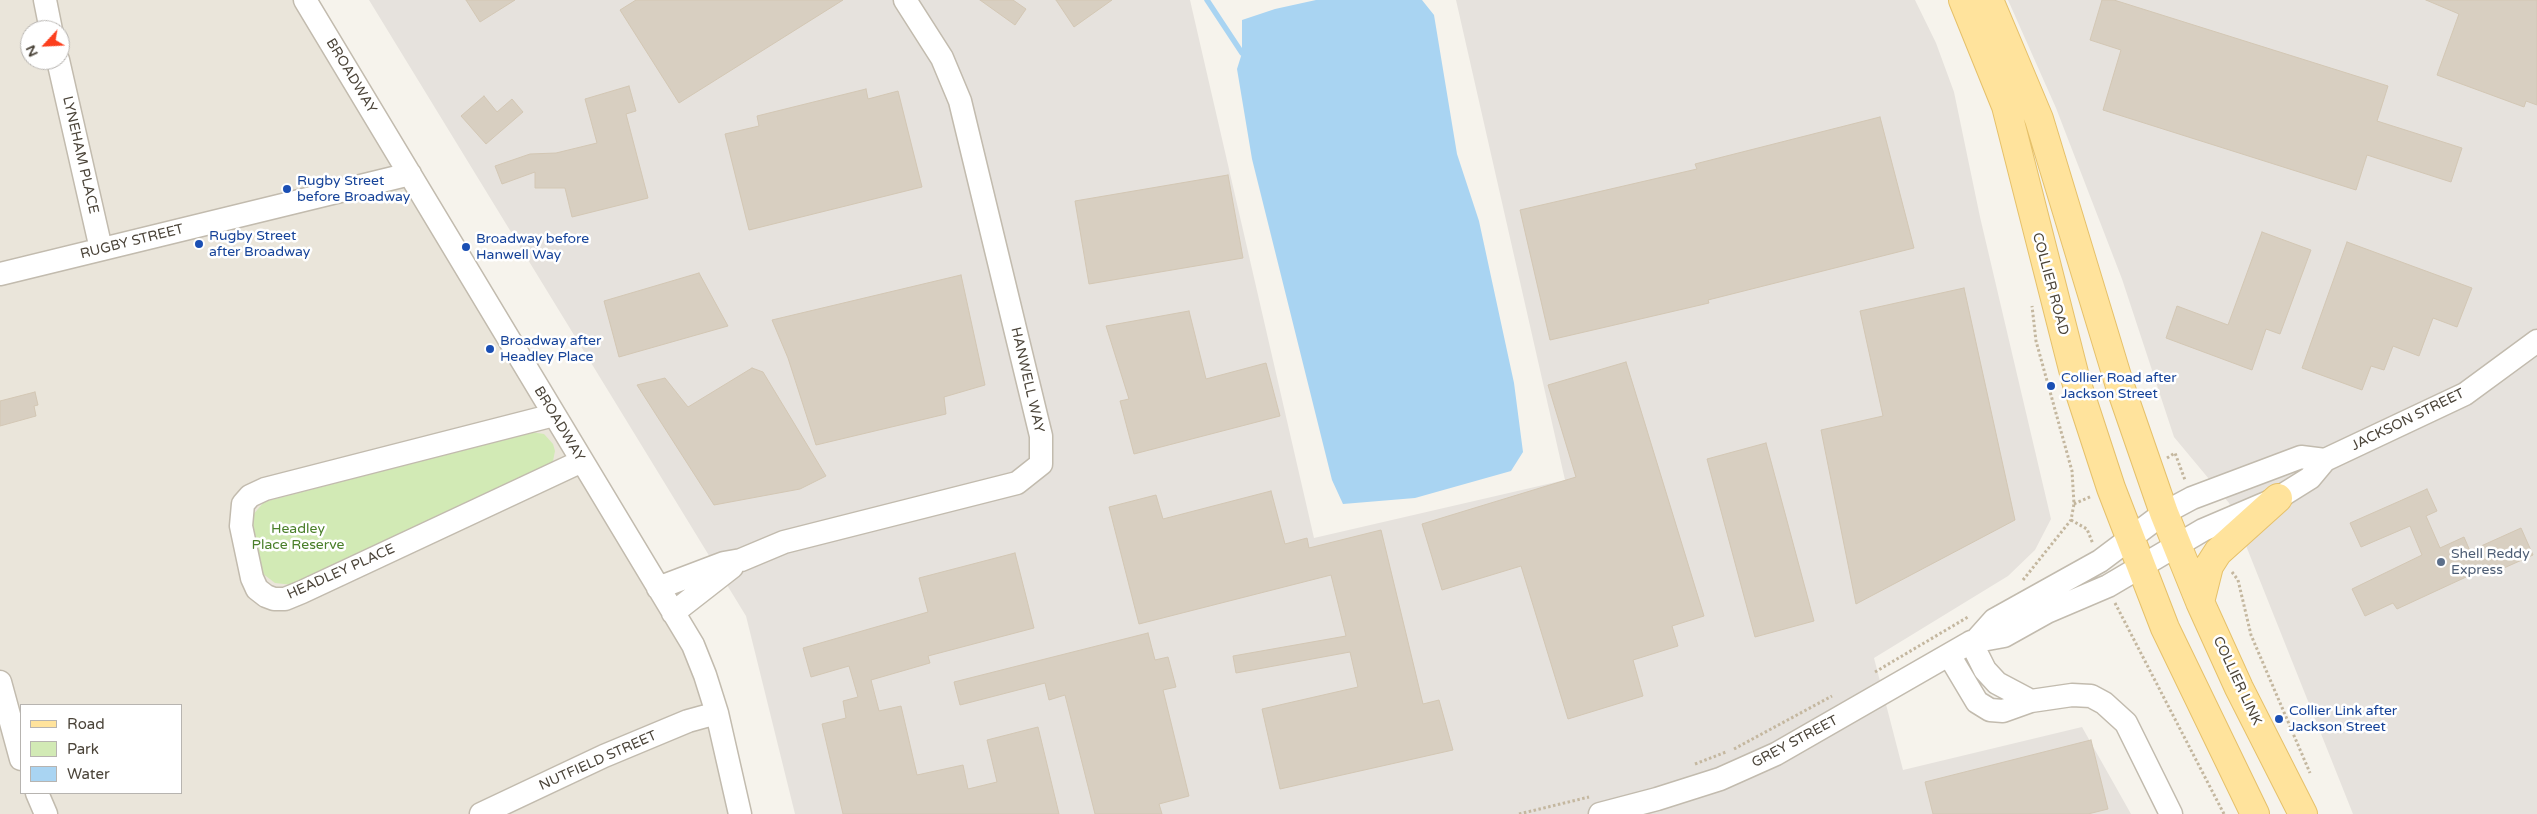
<!DOCTYPE html>
<html>
<head>
<meta charset="utf-8">
<style>
  body { margin:0 }
  #map { position:relative; width:2537px; height:814px; overflow:hidden; background:#f6f3ec; font-family:"Varela Round",sans-serif }
  canvas { display:block }
  .legend { position:absolute; left:20px; top:704px; width:162px; height:90px; box-sizing:border-box; background:#fff; border:1px solid #b7b4b0; margin:0; padding:6px 9px; list-style:none; font-size:15px; color:#4b4439 }
  .legend li { display:flex; align-items:center; gap:10px; height:25px }
  .legend b { width:25px; border:1px solid #b7b4b0 }
  .north { position:absolute; left:20px; top:20px; width:50px; height:50px; box-sizing:border-box; background:#fff; border:1px solid #b7b4b0; border-radius:50%; rotate:245deg; font-size:14px; font-weight:700; line-height:20px; text-align:center; color:#4b4439 }
  .north::after { content:''; display:block; margin:auto; width:18px; height:22px; background:#fc3f1d; clip-path:polygon(50% 0,100% 100%,50% 72%,0 100%) }
</style>
</head>
<body>
<div id="map">
<canvas width="2537" height="814"></canvas>
<ul class="legend">
<li><b style="height:6px;background:#ffe39c"></b>Road</li>
<li><b style="height:14px;background:#d2eab5"></b>Park</li>
<li><b style="height:14px;background:#a9d4f2"></b>Water</li>
</ul>
<div class="north">N</div>
</div>
<script>
const context = document.querySelector('canvas').getContext('2d');
context.lineJoin = 'round';
function fillPath(path, color) { context.fillStyle = color; context.fill(path, 'evenodd'); }
const poly = rows => new Path2D(rows.map(r => 'M' + r).join(''));
function trace(path, color, width, dash) { context.strokeStyle = color; context.lineWidth = width; context.lineCap = dash ? 'butt' : 'round'; context.setLineDash(dash || []); context.stroke(path); }
function label(font, color, halo, rows, align = 'center') {
  context.font = font + ' "Varela Round",sans-serif'; context.lineWidth = 5; context.setLineDash([]); context.textBaseline = 'middle'; context.strokeStyle = halo; context.fillStyle = color; for (const [text, x, y, turn = 0] of rows) {
    context.save(); context.translate(x, y); context.rotate((+turn || 0) * Math.PI / 180); context.textAlign = isNaN(turn) ? turn : align; if (halo) context.strokeText(text, 0, 0); context.fillText(text, 0, 0); context.restore();
  }
}
fillPath(poly([
  [0,0,305,0,693,645,740,814,0,814],
  [30,30,60,30,60,60,30,60],
  [21,705,181,705,181,793,21,793]
]), '#eae5da');
fillPath(poly([
  [369,0,1190,0,1314,538,1565,480,1456,0,1915,0,1936,43,1954,92,1980,217,2051,519,2035,550,2008,576,1874,658,1903,770,2082,727,2131,814,795,814,746,616],
  [2008,0,2537,0,2537,814,2353,814,2229,503,2174,437,2122,279,2056,108]
]), '#e6e2dd');
fillPath(poly([
  [531,432,544,434,553,444,555,451,553,461,543,470,293,585,275,583,262,573,250,523,252,516,264,502]
]), '#d2eab5');
fillPath(poly([
  [1316,0,1422,0,1434,15,1457,154,1479,221,1514,383,1523,452,1511,471,1415,498,1343,504,1332,480,1252,159,1237,69,1242,53,1242,20,1275,9]
]), '#a9d4f2');
trace(poly([
  [1207,0,1242,53]
]), '#a9d4f2', 5.5);
const building = poly([
  [466,0,515,0,480,22,466,0],
  [636,0,843,0,679,103,620,10,636,0],
  [980,0,1013,0,1026,9,1015,25,980,0],
  [1056,0,1112,0,1074,27,1056,0],
  [2102,0,2114,0,2388,86,2377,121,2462,148,2451,182,2367,155,2356,190,2103,110,2121,50,2090,40,2102,0],
  [2426,0,2537,0,2537,105,2526,101,2524,107,2437,75,2459,14,2426,0],
  [629,86,636,111,626,114,648,198,572,217,565,188,535,188,535,172,502,184,495,166,530,154,556,153,597,143,585,99,629,86],
  [866,89,868,99,898,91,922,187,749,230,725,134,759,126,757,116,866,89],
  [484,96,497,112,512,99,523,112,486,144,461,116,484,96],
  [1880,117,1914,248,1708,300,1709,303,1550,340,1520,210,1697,169,1695,164,1880,117],
  [1228,175,1243,258,1089,284,1075,201,1228,175],
  [2262,232,2311,250,2280,334,2266,329,2252,370,2166,338,2177,306,2228,325,2262,232],
  [2347,242,2472,288,2457,327,2433,318,2419,356,2393,346,2384,370,2371,366,2362,390,2302,368,2347,242],
  [699,273,728,326,619,357,604,301,699,273],
  [961,275,985,385,944,397,946,414,816,445,788,358,772,320,961,275],
  [1964,288,2015,520,1856,604,1821,430,1883,416,1860,311,1964,288],
  [1189,311,1206,379,1266,363,1280,416,1134,454,1120,401,1129,399,1106,326,1189,311],
  [1626,362,1704,616,1672,626,1678,646,1633,660,1643,696,1568,719,1521,566,1442,590,1422,524,1576,477,1548,385,1626,362],
  [752,368,763,372,826,476,800,489,714,505,637,385,665,378,688,407,752,368],
  [35,392,38,405,34,406,36,416,0,426,0,401,35,392],
  [1766,443,1814,621,1755,637,1707,459,1766,443],
  [2427,489,2437,511,2426,516,2440,548,2464,537,2470,551,2521,528,2533,555,2495,572,2492,565,2397,609,2393,603,2365,616,2352,589,2422,555,2410,526,2361,547,2350,523,2427,489],
  [1271,491,1285,544,1307,538,1309,548,1381,530,1423,704,1439,700,1453,750,1280,789,1262,709,1358,687,1350,652,1236,673,1233,656,1346,636,1331,575,1139,624,1109,507,1156,495,1163,519,1271,491],
  [1015,553,1034,628,928,656,930,663,871,680,879,711,901,706,917,775,963,765,968,789,997,782,987,740,1038,727,1059,814,843,814,822,724,846,718,843,701,858,697,849,666,811,677,803,648,928,612,919,578,1015,553],
  [1148,633,1155,660,1168,657,1176,687,1163,690,1189,796,1159,804,1162,814,1095,814,1065,695,1049,700,1045,683,960,705,954,682,1148,633],
  [2091,740,2108,809,2088,814,1933,814,1925,782,2091,740]
]);
fillPath(building, '#d8cfc1');
trace(building, '#d3c7b4', 1);
const minor = poly([
  [45,0,51,30],
  [305,0,693,645,705,675,717,713,740,814],
  [58,60,101,249],
  [0,274,410,174],
  [554,415,265,489,250,496,243,504,241,526,252,578,257,589,266,596,274,599,285,599,302,592,582,461],
  [658,588,724,563,741,560,784,542,1017,483,1041,464,1041,436,960,101,942,58,905,0],
  [673,613,732,567],
  [1977,639,1994,620,2100,561,2164,513,2192,498,2301,457,2325,460],
  [1971,642,1985,670,1997,683,2031,701],
  [1949,655,1977,702,1990,710,2003,711,2031,701,2072,695,2091,696,2104,703,2126,723,2171,814],
  [0,682,21,759],
  [37,793,46,814],
  [481,814,604,756,688,721,717,713],
  [1600,814,1657,799,1720,779,1776,754,1971,642,2004,636,2047,612,2108,586,2203,530,2278,498,2310,478,2325,460,2465,394,2537,341]
]);
const major = poly([
  [1963,0,2006,106,2076,381,2111,488,2165,628,2255,814],
  [1989,0,2039,119,2119,383,2164,513,2200,602,2239,688,2303,814],
  [2200,602,2209,566,2218,552,2278,498]
]);
trace(minor, '#c2bbae', 25);
trace(major, '#e6c16a', 30);
trace(poly([
  [2167,458,2175,453,2185,480],
  [2074,504,2092,496],
  [2071,520,2087,529,2093,544],
  [2232,572,2238,580,2251,635,2310,773],
  [2023,580,2071,520,2074,504,2072,471,2036,341,2032,306],
  [2115,603,2224,814],
  [1875,672,1968,617],
  [1734,749,1832,696],
  [1695,764,1726,752],
  [1519,814,1589,797]
]), '#c4b79f', 3, [2.5, 2.5]);
trace(minor, '#fff', 22);
trace(major, '#ffe39c', 28);
for (const [x, y, r, color] of [
  [287,189,5,"#1a4fb4"],
  [199,244,5,"#1a4fb4"],
  [466,247,5,"#1a4fb4"],
  [490,349,5,"#1a4fb4"],
  [2051,386,5,"#1a4fb4"],
  [2441,562,5,"#5c6f8a"],
  [2279,719,5,"#1a4fb4"]
]) { const dot = new Path2D(); dot.arc(x, y, r, 0, 2 * Math.PI); context.fillStyle = color; context.fill(dot); trace(dot, '#fff', 2); }
label('14px', '#4b4439', '#fff', [
  ["BROADWAY",351,76,59],
  ["LYNEHAM PLACE",80,155,77],
  ["RUGBY STREET",132,242,-14],
  ["COLLIER ROAD",2050,284,75],
  ["HANWELL WAY",1027,380,77],
  ["JACKSON STREET",2408,420,-26],
  ["BROADWAY",559,424,59],
  ["HEADLEY PLACE",341,572,-24],
  ["COLLIER LINK",2237,681,65],
  ["GREY STREET",1795,742,-28],
  ["NUTFIELD STREET",598,761,-24]
]);
label('14px', '#164399', '#fff', [
  ["Rugby Street",297,181],
  ["before Broadway",297,197],
  ["Rugby Street",209,236],
  ["after Broadway",209,252],
  ["Broadway before",476,239],
  ["Hanwell Way",476,255],
  ["Broadway after",500,341],
  ["Headley Place",500,357],
  ["Collier Road after",2061,378],
  ["Jackson Street",2061,394],
  ["Collier Link after",2289,711],
  ["Jackson Street",2289,727]
], 'left');
label('14px', '#4a7f2a', '#fff', [
  ["Headley",298,529],
  ["Place Reserve",298,545]
]);
label('14px', '#4e5e75', '#fff', [
  ["Shell Reddy",2451,554],
  ["Express",2451,570]
], 'left');
</script>
</body>
</html>
